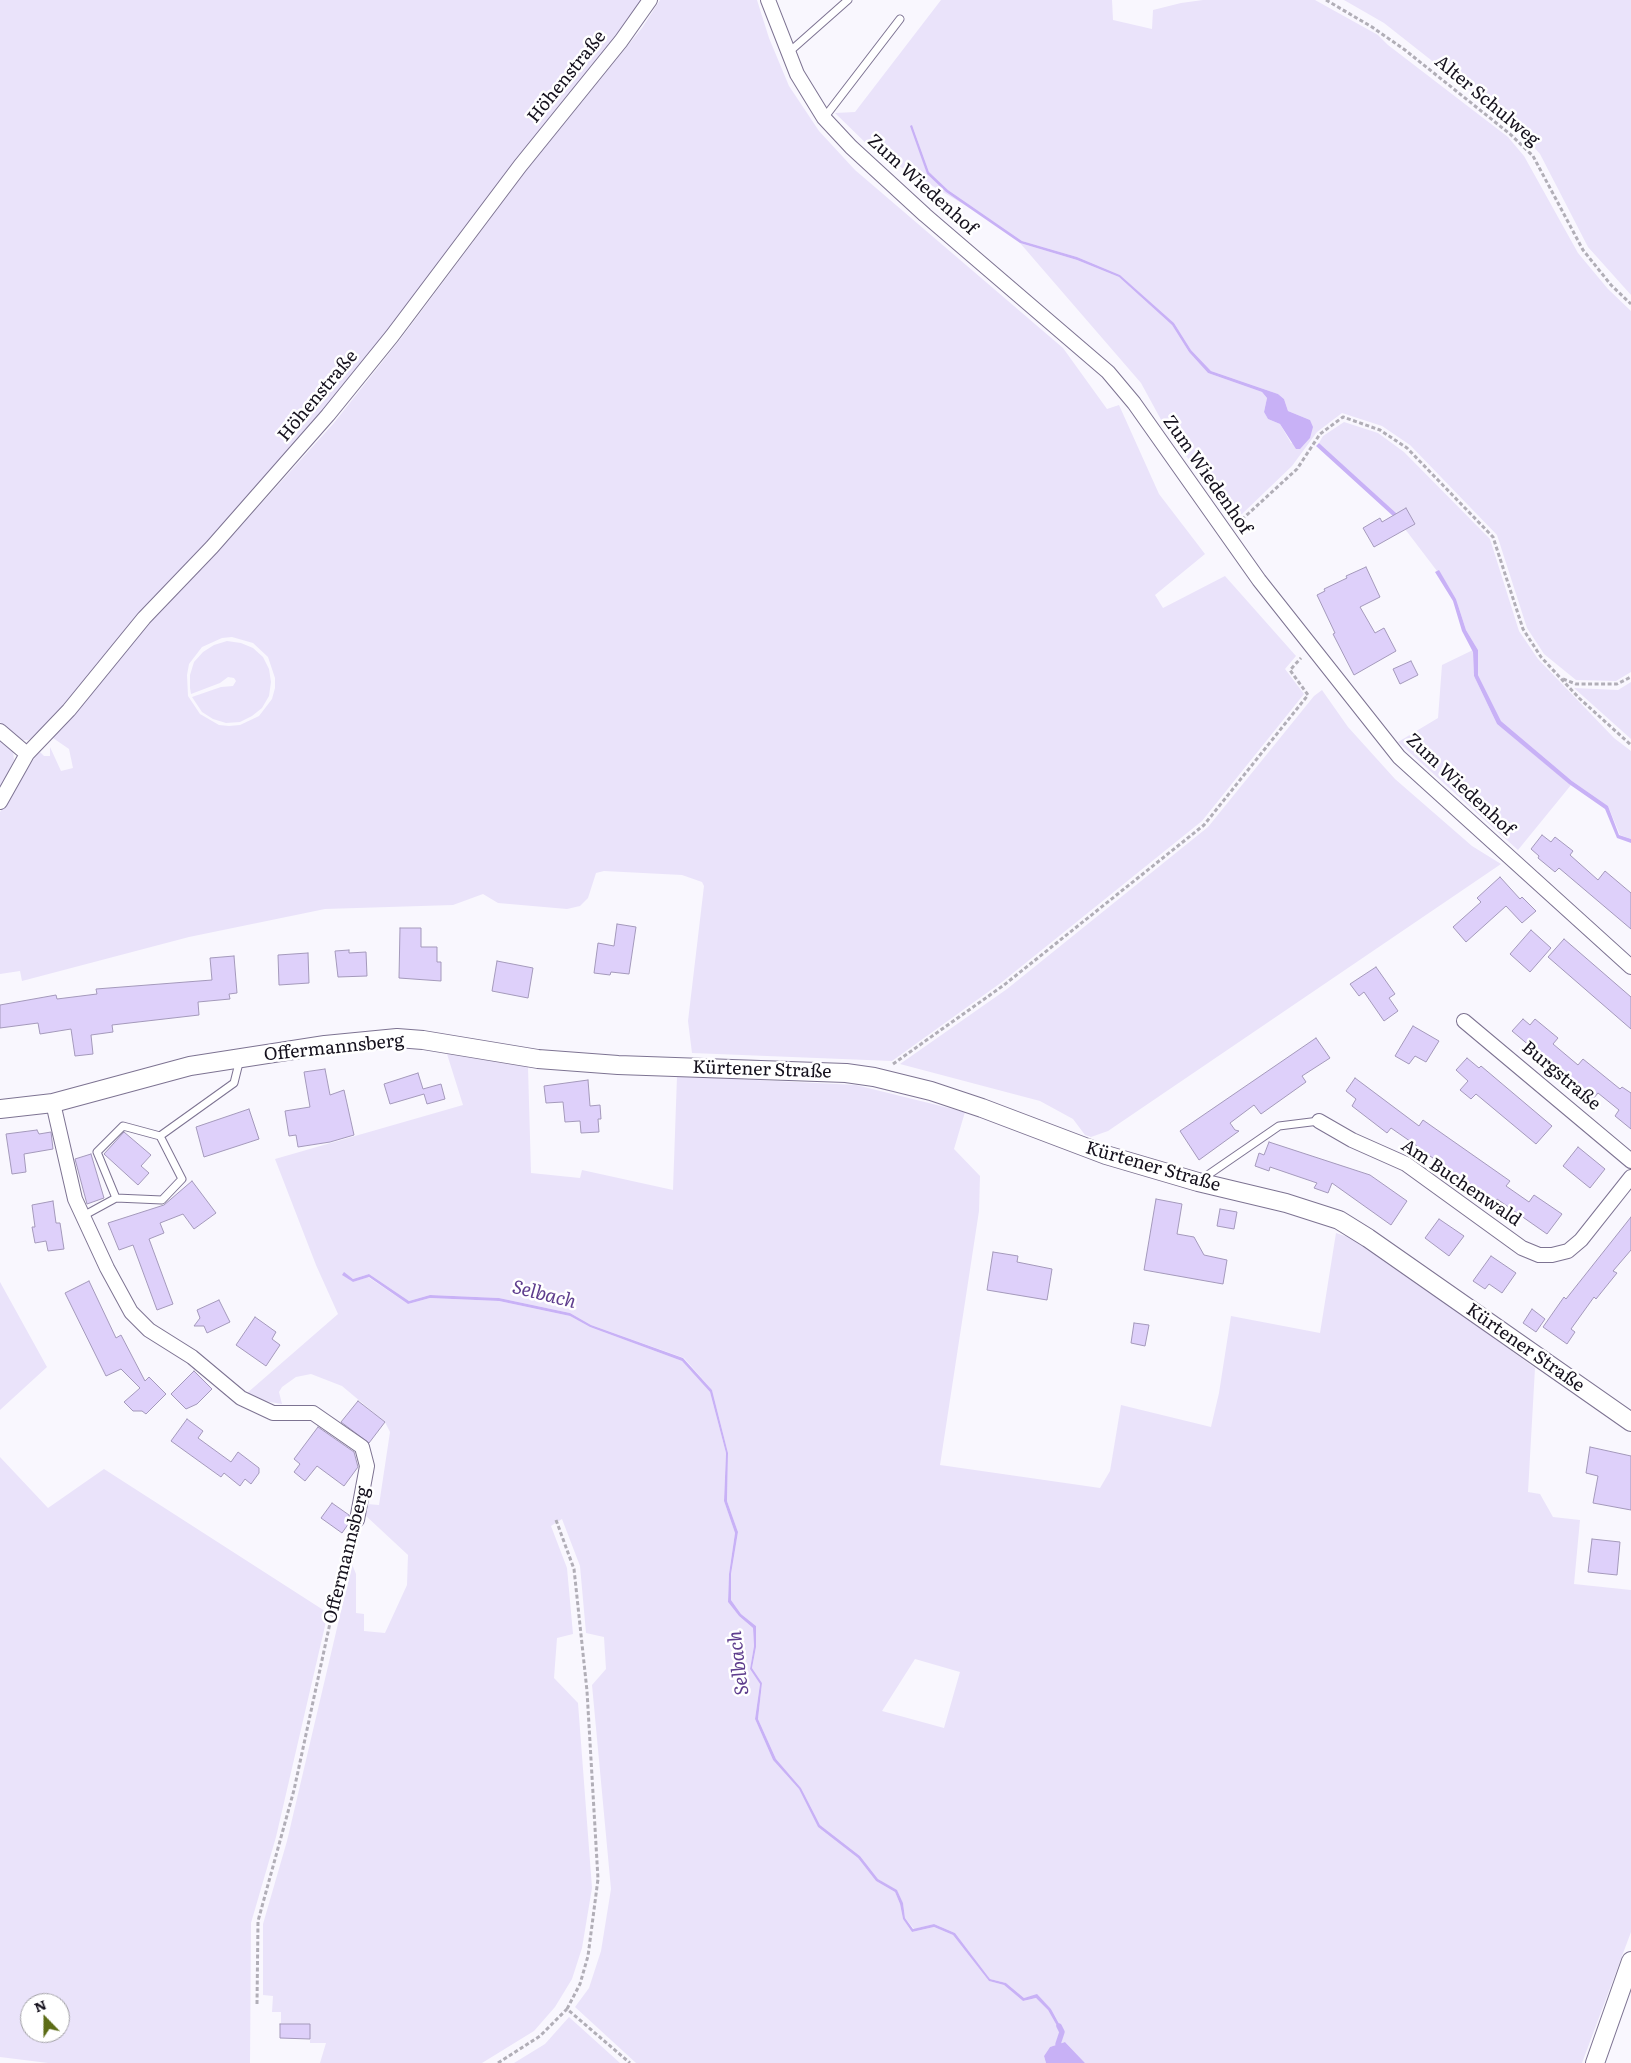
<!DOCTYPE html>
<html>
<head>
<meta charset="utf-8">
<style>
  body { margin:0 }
  #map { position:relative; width:1631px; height:2063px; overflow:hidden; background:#f9f7fe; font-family:Literata,serif }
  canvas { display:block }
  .north { position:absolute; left:20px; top:1993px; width:50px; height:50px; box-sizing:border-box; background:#fff; border:1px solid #a1a0a5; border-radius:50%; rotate:338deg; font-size:14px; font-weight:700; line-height:20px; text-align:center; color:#15111d }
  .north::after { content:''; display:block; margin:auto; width:18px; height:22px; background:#5c6c16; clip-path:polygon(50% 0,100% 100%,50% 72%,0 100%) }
</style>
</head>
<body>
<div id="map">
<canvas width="1631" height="2063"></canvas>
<div class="north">N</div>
</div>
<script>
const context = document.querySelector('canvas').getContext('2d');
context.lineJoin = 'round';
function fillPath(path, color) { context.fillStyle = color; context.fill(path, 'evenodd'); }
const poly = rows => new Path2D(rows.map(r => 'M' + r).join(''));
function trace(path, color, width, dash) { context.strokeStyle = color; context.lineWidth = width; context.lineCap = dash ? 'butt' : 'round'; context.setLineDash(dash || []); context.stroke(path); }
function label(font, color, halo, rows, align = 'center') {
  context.font = font + ' Literata,serif'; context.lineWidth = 5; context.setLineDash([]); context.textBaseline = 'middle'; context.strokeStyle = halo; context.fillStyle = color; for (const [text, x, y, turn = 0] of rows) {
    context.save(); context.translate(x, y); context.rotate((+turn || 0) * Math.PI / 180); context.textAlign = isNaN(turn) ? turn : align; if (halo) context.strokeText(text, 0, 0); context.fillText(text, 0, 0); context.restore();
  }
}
fillPath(poly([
  [0,0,643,0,613,43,391,329,324,412,65,706,34,737,28,740,22,740,13,735,0,722],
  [660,0,757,0,769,38,789,86,819,131,855,170,1063,348,1107,409,1119,405,1159,494,1205,554,1155,595,1163,608,1225,576,1296,656,1285,669,1304,694,1202,821,1002,982,892,1061,692,1053,688,1021,704,886,702,882,682,875,604,871,596,873,588,898,580,906,567,909,498,903,483,894,453,905,325,909,189,937,22,981,20,971,0,974,0,812,35,757,40,752,44,756,50,756,50,747,61,771,73,768,69,749,53,738,59,730,133,638,232,536,333,424,402,337,529,167,642,28],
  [232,637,253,643,268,657,275,678,275,688,272,699,259,716,240,725,229,726,219,725,200,714,188,696,187,675,189,664,202,647,222,638],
  [941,0,1112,0,1113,20,1152,29,1153,10,1181,3,1203,0,1315,0,1378,35,1388,45,1508,137,1524,156,1578,253,1608,289,1631,311,1631,672,1616,681,1576,680,1544,654,1527,628,1497,535,1410,445,1382,426,1342,413,1317,432,1292,466,1242,514,1228,513,1165,427,1141,383,1020,243,1077,260,1119,277,1172,325,1189,352,1208,373,1262,392,1267,398,1264,412,1268,419,1280,424,1291,443,1303,445,1310,420,1288,411,1284,399,1278,394,1211,371,1191,350,1174,323,1120,275,1077,257,1022,241,948,190,929,172,912,125,927,174,946,192,970,208,875,152,835,113,855,112],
  [1344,0,1631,0,1631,295,1588,247,1540,154,1516,127,1384,23],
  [1344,422,1378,433,1404,452,1490,539,1519,631,1538,659,1614,738,1631,751,1631,839,1620,835,1608,806,1572,781,1501,721,1478,675,1478,650,1466,630,1456,599,1439,571,1437,571,1405,529,1395,512,1319,443,1323,436],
  [227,641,241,643,253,648,263,657,269,669,271,682,269,696,262,708,252,716,240,722,226,723,213,719,202,712,192,697,221,687,233,686,236,681,234,678,228,677,220,683,191,694,190,688,190,675,194,662,203,652,214,645],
  [1473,650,1474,676,1497,724,1571,785,1518,850,1398,742,1438,718,1442,665],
  [1631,682,1631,739,1574,688,1618,690],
  [1322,690,1348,727,1395,779,1472,846,1501,864,1108,1131,1091,1137,1085,1135,1073,1119,1040,1101,900,1064,1007,989,1208,827,1314,696],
  [0,736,13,751,14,760,0,790],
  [447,1054,528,1067,531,1173,580,1178,582,1170,673,1190,677,1076,856,1085,965,1112,954,1149,980,1176,979,1211,940,1465,1100,1488,1110,1471,1121,1405,1211,1427,1219,1393,1231,1316,1320,1333,1336,1233,1360,1241,1535,1368,1528,1492,1540,1494,1553,1517,1580,1520,1574,1584,1631,1590,1631,1932,1582,2063,1085,2063,1065,2042,1050,2047,1044,2056,1046,2063,636,2063,575,2007,589,1988,601,1951,611,1889,592,1685,606,1669,604,1637,586,1633,580,1566,562,1519,551,1526,567,1568,573,1634,557,1638,554,1678,578,1703,592,1888,582,1948,572,1979,555,2007,534,2031,482,2063,320,2063,326,2043,310,2043,310,2024,281,2024,281,2012,272,2012,273,1996,263,1995,263,1924,287,1841,352,1564,356,1574,356,1613,364,1614,364,1631,385,1633,407,1585,408,1555,365,1515,367,1504,379,1505,390,1432,385,1422,342,1386,311,1374,296,1377,282,1387,279,1392,282,1404,264,1401,246,1394,338,1314,316,1265,275,1159,463,1105],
  [344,1273,353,1279,369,1274,409,1301,430,1295,499,1298,570,1313,591,1325,684,1358,712,1390,728,1453,727,1501,738,1532,731,1574,731,1600,741,1614,756,1626,756,1647,752,1668,762,1683,758,1719,776,1759,801,1788,820,1825,860,1856,878,1879,897,1891,903,1903,905,1918,914,1929,934,1924,955,1933,990,1979,1006,1983,1024,1998,1037,1995,1051,2009,1063,2031,1061,2033,1048,2010,1036,1998,1023,2001,1004,1985,989,1981,953,1935,934,1927,912,1932,903,1919,900,1904,895,1892,876,1881,858,1858,818,1827,799,1789,773,1760,755,1719,760,1684,750,1669,754,1646,753,1628,739,1616,728,1602,729,1574,735,1533,724,1501,726,1453,710,1392,682,1361,590,1327,570,1316,499,1301,430,1298,408,1304,368,1277,353,1282,343,1275],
  [915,1659,960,1672,944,1728,882,1711],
  [0,1282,47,1367,0,1410],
  [0,1457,48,1508,104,1469,328,1613,276,1837,251,1923,250,2063,48,2063,0,2057],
  [30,2003,60,2003,60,2033,30,2033],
  [569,2017,620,2063,514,2063,545,2044]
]), '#eae3fa');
fillPath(poly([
  [912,125,929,172,948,190,1022,241,1077,257,1120,275,1174,323,1191,350,1211,371,1278,394,1284,399,1288,411,1310,420,1313,427,1310,438,1300,449,1296,449,1280,424,1268,419,1264,412,1267,398,1262,392,1208,373,1189,352,1172,325,1119,277,1077,260,1020,243,946,192,927,174,910,126],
  [1319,443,1395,512,1397,514,1393,516,1316,446],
  [1439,570,1456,599,1466,630,1478,650,1478,675,1501,721,1572,781,1608,806,1619,835,1631,839,1631,843,1617,838,1605,809,1569,784,1497,724,1474,676,1473,652,1462,631,1453,601,1435,572],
  [344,1272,353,1279,369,1274,409,1301,430,1295,499,1298,570,1313,591,1325,683,1358,712,1390,728,1453,727,1501,738,1532,731,1574,731,1600,741,1614,756,1626,756,1647,752,1668,762,1683,758,1719,776,1759,801,1788,820,1825,860,1856,878,1879,897,1890,903,1903,905,1918,913,1929,934,1924,955,1933,990,1979,1006,1983,1024,1998,1037,1994,1051,2009,1063,2031,1061,2033,1048,2010,1036,1998,1023,2001,1004,1985,989,1981,953,1935,934,1927,912,1932,903,1919,900,1904,895,1892,876,1881,858,1858,818,1827,799,1789,773,1760,755,1719,760,1684,750,1669,754,1646,753,1628,739,1616,728,1602,729,1574,735,1533,724,1501,726,1453,710,1392,682,1361,590,1327,570,1316,499,1301,430,1298,408,1304,369,1277,353,1282,342,1275],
  [1065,2042,1085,2063,1046,2063,1044,2056,1050,2047]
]), '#c8b1f6');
trace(poly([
  [1059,2026,1062,2032,1058,2044,1062,2048]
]), '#c8b1f6', 5.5);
const building = poly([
  [1406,508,1415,524,1374,547,1363,528,1380,518,1382,522,1406,508],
  [1366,567,1380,597,1360,607,1375,633,1384,628,1396,651,1354,675,1333,634,1335,633,1317,595,1325,591,1324,589,1347,578,1346,576,1366,567],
  [1411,661,1418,675,1400,684,1393,669,1411,661],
  [1542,835,1551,842,1555,837,1573,851,1570,855,1598,880,1605,871,1631,893,1631,929,1559,868,1555,872,1538,858,1539,856,1531,849,1542,835],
  [1500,877,1520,899,1522,897,1536,911,1522,923,1506,906,1466,942,1453,927,1481,902,1477,898,1500,877],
  [617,924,636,927,629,974,611,972,610,975,594,973,598,943,614,946,617,924],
  [400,928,421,928,421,947,437,947,437,962,441,962,441,981,399,978,400,928],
  [1531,930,1551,948,1530,972,1510,954,1531,930],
  [1564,939,1631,997,1631,1029,1548,957,1564,939],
  [349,950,349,953,366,952,367,976,338,977,335,951,349,950],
  [308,953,309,983,279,985,278,955,308,953],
  [234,956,237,993,229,994,230,999,198,1002,199,1015,112,1025,113,1032,91,1035,93,1054,75,1056,71,1029,40,1034,38,1023,0,1028,0,1005,56,995,57,999,97,994,96,989,212,980,210,958,234,956],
  [497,961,533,968,528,998,492,991,497,961],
  [1376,967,1395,994,1389,998,1398,1011,1384,1021,1364,992,1359,996,1350,984,1376,967],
  [1523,1019,1530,1025,1535,1019,1558,1038,1553,1044,1578,1065,1583,1059,1620,1089,1622,1087,1631,1093,1631,1129,1615,1116,1619,1110,1598,1093,1593,1099,1512,1031,1523,1019],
  [1413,1026,1439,1041,1426,1062,1415,1056,1409,1064,1395,1056,1413,1026],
  [1316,1038,1330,1058,1302,1076,1306,1082,1261,1114,1254,1105,1230,1123,1235,1130,1239,1131,1199,1160,1180,1131,1316,1038],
  [1467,1058,1479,1068,1481,1066,1552,1126,1536,1144,1476,1094,1471,1099,1460,1090,1468,1081,1456,1070,1467,1058],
  [325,1069,330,1095,344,1090,354,1135,330,1142,298,1147,296,1135,289,1136,285,1111,310,1107,304,1072,325,1069],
  [418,1073,423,1089,441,1084,445,1099,427,1104,424,1094,390,1104,384,1084,418,1073],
  [1355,1078,1419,1126,1423,1120,1450,1139,1510,1181,1506,1186,1529,1202,1534,1195,1562,1214,1547,1234,1497,1199,1495,1201,1430,1156,1415,1152,1417,1146,1391,1128,1387,1133,1352,1106,1356,1099,1346,1091,1355,1078],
  [588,1080,590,1106,600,1105,601,1119,598,1119,599,1132,581,1133,580,1121,565,1122,563,1102,546,1103,544,1086,588,1080],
  [249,1109,259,1139,204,1157,196,1127,249,1109],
  [37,1130,39,1134,51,1132,53,1149,24,1154,26,1172,12,1174,6,1134,37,1130],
  [124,1132,151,1155,141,1166,149,1173,138,1185,104,1154,124,1132],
  [1269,1142,1370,1175,1407,1201,1391,1225,1332,1183,1328,1193,1314,1188,1317,1183,1270,1167,1269,1171,1255,1166,1259,1153,1264,1155,1269,1142],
  [1578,1147,1605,1169,1590,1188,1563,1166,1578,1147],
  [91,1154,104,1198,87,1204,75,1159,91,1154],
  [192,1181,216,1213,194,1229,183,1214,160,1223,164,1233,149,1239,173,1304,157,1310,133,1245,119,1250,108,1223,164,1205,192,1181],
  [1156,1199,1182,1204,1177,1234,1194,1237,1204,1255,1227,1260,1223,1284,1144,1270,1156,1199],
  [53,1201,56,1223,60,1223,64,1249,48,1251,46,1241,35,1243,32,1227,35,1227,32,1205,53,1201],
  [1220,1209,1237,1212,1234,1229,1217,1226,1220,1209],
  [1631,1217,1631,1250,1613,1271,1617,1273,1596,1299,1594,1297,1571,1329,1575,1332,1567,1344,1543,1327,1564,1297,1566,1299,1631,1217],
  [1439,1219,1464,1236,1449,1256,1425,1238,1439,1219],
  [993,1252,1018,1256,1017,1262,1052,1269,1047,1300,987,1290,993,1252],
  [1491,1256,1516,1273,1502,1293,1489,1284,1485,1289,1473,1281,1491,1256],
  [89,1281,116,1338,121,1335,145,1381,149,1377,166,1394,146,1414,142,1411,133,1411,124,1402,140,1388,121,1369,106,1376,65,1293,89,1281],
  [219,1300,230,1322,207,1333,204,1326,194,1326,200,1318,197,1310,219,1300],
  [1532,1309,1545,1319,1536,1332,1523,1323,1532,1309],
  [255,1317,276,1332,272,1339,280,1345,266,1366,236,1345,255,1317],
  [1134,1323,1149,1325,1145,1346,1131,1343,1134,1323],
  [194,1371,212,1389,197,1404,186,1409,171,1394,194,1371],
  [358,1401,385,1422,369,1443,341,1422,358,1401],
  [187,1419,203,1431,198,1438,231,1462,238,1452,259,1468,259,1473,251,1484,245,1479,240,1486,224,1473,221,1477,171,1441,187,1419],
  [318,1427,354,1452,358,1467,344,1486,317,1466,305,1481,294,1472,300,1464,294,1459,318,1427],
  [1590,1447,1631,1456,1631,1510,1593,1503,1598,1476,1586,1473,1590,1447],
  [332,1503,349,1515,349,1523,342,1533,321,1518,332,1503],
  [1592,1539,1620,1542,1617,1575,1588,1572,1592,1539],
  [280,2024,310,2024,310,2039,280,2038,280,2024]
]);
fillPath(building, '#ded0fa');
trace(building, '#a499bb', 1);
const service = poly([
  [788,53,848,0],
  [824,118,900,19],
  [1202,1179,1279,1126,1319,1121],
  [116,1198,162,1200,182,1179,160,1136],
  [83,1216,116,1198,97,1152,123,1126,160,1136,234,1083,240,1059]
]);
const minor = poly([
  [768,0,797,74,824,118,851,147,925,215,1108,372,1134,403,1259,580,1399,757,1631,967],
  [0,731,27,754],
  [0,802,27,754,69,710,144,618,212,547,328,415,392,336,520,166,621,41,650,0],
  [1464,1021,1631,1161],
  [53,1103,75,1199,107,1268,131,1312,149,1330,192,1357,241,1398,273,1413,313,1413,362,1447,367,1466,357,1520],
  [1319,1121,1352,1140,1406,1164,1522,1248,1539,1255,1552,1255,1568,1251,1581,1240,1631,1177]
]);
const tertiary = poly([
  [0,1109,53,1103,190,1066,325,1045,397,1038,423,1040,538,1059,618,1065,846,1073,874,1077,931,1091,982,1108,1106,1155,1198,1182,1286,1203,1339,1220,1368,1238,1631,1422],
  [1595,2063,1631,1961]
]);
trace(service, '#7d7392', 9);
trace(minor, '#7d7392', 16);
trace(tertiary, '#7d7392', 20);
trace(poly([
  [1326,0,1372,27,1405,50,1510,134,1533,156,1583,250,1611,285,1631,304],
  [1237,524,1297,469,1320,434,1343,417,1380,430,1407,448,1493,537,1523,629,1541,657,1579,698,1631,745],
  [1563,679,1576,684,1617,684,1631,677],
  [893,1064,1004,985,1204,825,1308,695,1290,670,1301,658],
  [556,1520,574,1569,587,1691,598,1879,588,1956,580,1984,567,2009],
  [257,2004,258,1921,294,1790,330,1623,353,1533],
  [498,2063,540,2036,567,2009,630,2063]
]), '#b1aeb7', 3, [4, 2.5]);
trace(service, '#fff', 7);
trace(minor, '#fff', 14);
trace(tertiary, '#fff', 18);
label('18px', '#15111d', '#fff', [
  ["Höhenstraße",567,77,-51],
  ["Alter Schulweg",1487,101,40],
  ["Zum Wiedenhof",922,185,42],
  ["Höhenstraße",318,396,-50],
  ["Zum Wiedenhof",1207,475,55],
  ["Zum Wiedenhof",1460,785,43],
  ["Offermannsberg",334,1048,-6],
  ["Kürtener Straße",762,1070,2],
  ["Burgstraße",1561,1076,40],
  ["Kürtener Straße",1153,1167,16],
  ["Am Buchenwald",1461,1183,34],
  ["Kürtener Straße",1525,1348,35],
  ["Offermannsberg",347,1555,-76]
]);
label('italic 19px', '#5e3d8d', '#fff', [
  ["Selbach",544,1295,14],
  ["Selbach",739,1663,-97]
]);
</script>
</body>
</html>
